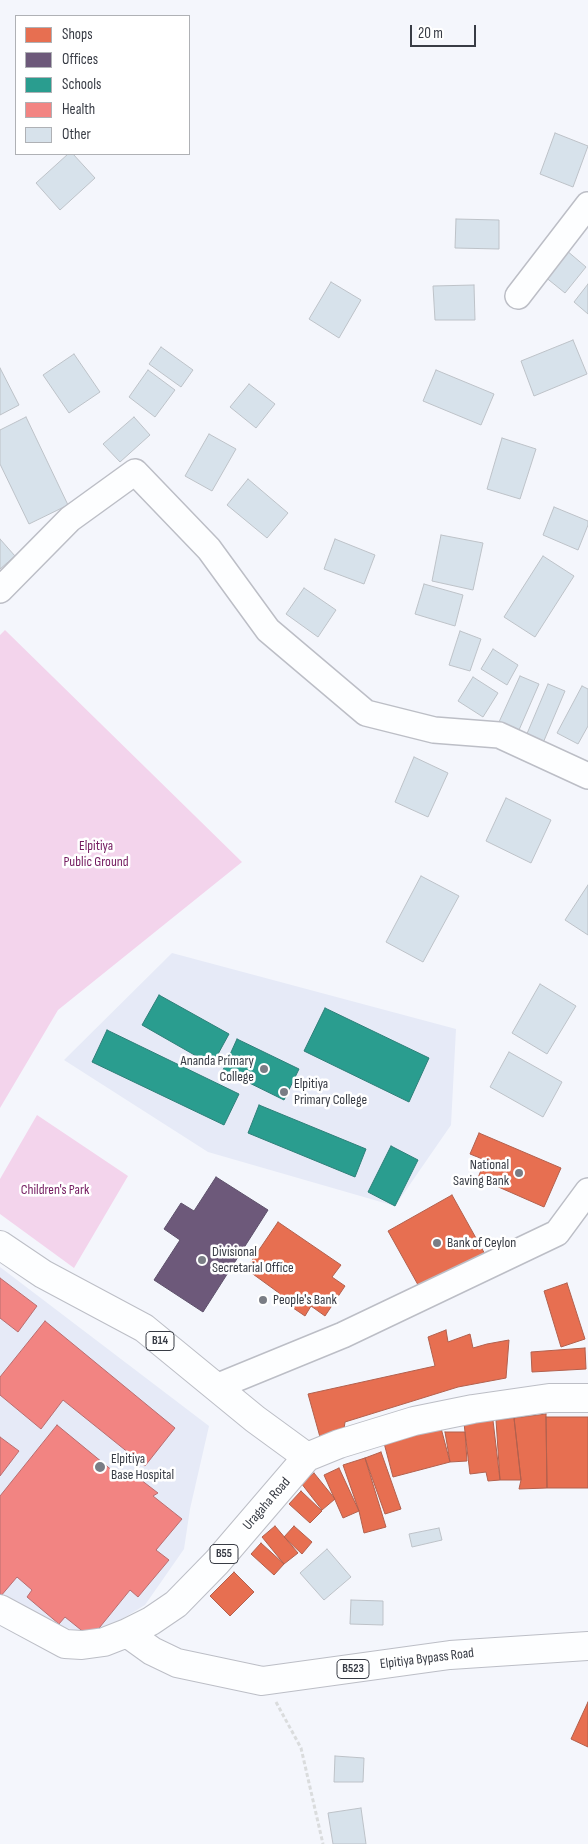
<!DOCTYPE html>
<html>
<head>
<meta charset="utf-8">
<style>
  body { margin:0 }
  #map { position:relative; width:588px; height:1844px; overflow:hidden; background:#f4f6fc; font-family:"Sofia Sans Condensed",sans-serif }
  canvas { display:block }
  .legend { position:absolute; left:15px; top:15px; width:175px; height:140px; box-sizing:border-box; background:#fff; border:1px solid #afb1b5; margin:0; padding:6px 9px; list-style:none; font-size:15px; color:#383c45 }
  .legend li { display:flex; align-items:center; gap:10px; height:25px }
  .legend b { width:25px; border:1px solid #afb1b5 }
  .scale { position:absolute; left:410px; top:25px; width:66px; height:22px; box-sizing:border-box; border:2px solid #383c45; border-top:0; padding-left:6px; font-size:15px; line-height:18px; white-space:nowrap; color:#383c45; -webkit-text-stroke:4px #fff; paint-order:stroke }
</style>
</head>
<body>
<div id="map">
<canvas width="588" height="1844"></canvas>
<ul class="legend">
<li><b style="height:14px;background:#e76f51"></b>Shops</li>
<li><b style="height:14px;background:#6d597a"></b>Offices</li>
<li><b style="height:14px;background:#2a9d8f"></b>Schools</li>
<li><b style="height:14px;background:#f28482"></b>Health</li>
<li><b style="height:14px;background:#d7e2eb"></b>Other</li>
</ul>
<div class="scale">20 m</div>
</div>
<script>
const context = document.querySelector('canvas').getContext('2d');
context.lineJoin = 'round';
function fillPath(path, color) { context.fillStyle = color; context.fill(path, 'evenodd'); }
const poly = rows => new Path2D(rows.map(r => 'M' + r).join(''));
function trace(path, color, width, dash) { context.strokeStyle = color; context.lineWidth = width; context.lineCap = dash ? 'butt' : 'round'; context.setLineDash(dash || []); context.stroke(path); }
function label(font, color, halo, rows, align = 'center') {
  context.font = font + ' "Sofia Sans Condensed",sans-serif'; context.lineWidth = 5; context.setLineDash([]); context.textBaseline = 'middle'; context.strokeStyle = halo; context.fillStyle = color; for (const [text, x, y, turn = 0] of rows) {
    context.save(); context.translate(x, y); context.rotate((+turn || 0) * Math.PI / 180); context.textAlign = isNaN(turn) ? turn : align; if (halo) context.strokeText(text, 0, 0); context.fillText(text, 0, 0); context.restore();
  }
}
fillPath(poly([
  [172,953,456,1029,451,1125,395,1206,208,1152,64,1060],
  [0,1267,209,1426,190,1509,184,1549,145,1605,91,1638,0,1599]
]), '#e6eaf7');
fillPath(poly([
  [5,630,242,862,58,1010,0,1108,0,635],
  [37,1115,128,1176,74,1268,0,1214,0,1179]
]), '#f3d4ec');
const shops = poly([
  [479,1133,561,1168,544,1207,478,1178,485,1160,470,1154,479,1133],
  [452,1195,486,1256,422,1292,388,1231,452,1195],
  [278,1222,341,1265,332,1277,345,1286,325,1316,311,1306,305,1316,277,1297,279,1293,246,1269,278,1222],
  [567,1283,585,1339,561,1347,544,1291,567,1283],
  [446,1330,448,1342,470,1334,473,1348,487,1344,509,1340,506,1378,458,1387,345,1422,344,1429,320,1437,308,1394,435,1366,428,1337,446,1330],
  [585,1348,586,1369,532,1372,531,1352,585,1348],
  [492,1412,500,1480,488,1481,486,1472,470,1474,463,1415,492,1412],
  [546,1414,547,1488,519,1489,521,1480,514,1418,546,1414],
  [546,1417,588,1417,588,1488,547,1488,546,1417],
  [514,1418,521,1480,500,1480,496,1420,514,1418],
  [441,1428,450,1462,393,1477,384,1443,441,1428],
  [445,1432,465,1432,467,1461,450,1462,445,1432],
  [381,1452,401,1509,385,1514,365,1458,381,1452],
  [365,1458,386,1527,364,1533,359,1511,343,1465,365,1458],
  [339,1468,359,1511,343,1518,324,1475,339,1468],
  [314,1473,335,1499,322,1510,301,1483,314,1473],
  [301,1491,322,1511,310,1523,289,1504,301,1491],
  [275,1526,298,1553,284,1564,262,1537,275,1526],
  [294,1526,312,1542,302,1554,284,1537,294,1526],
  [261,1543,284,1564,274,1575,251,1554,261,1543],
  [234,1572,254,1592,230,1616,210,1596,234,1572],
  [588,1702,588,1747,571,1739,588,1702]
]);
fillPath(shops, '#e76f51');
trace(shops, '#b2604d', 1);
const offices = poly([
  [216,1177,268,1210,203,1312,154,1280,180,1240,164,1229,181,1203,194,1211,216,1177]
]);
fillPath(offices, '#6d597a');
trace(offices, '#5d506a', 1);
const schools = poly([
  [159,995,229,1034,212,1065,142,1025,159,995],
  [325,1008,429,1058,409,1102,304,1051,325,1008],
  [107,1030,239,1094,224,1125,92,1062,107,1030],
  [237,1039,299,1069,284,1100,223,1070,237,1039],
  [259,1105,366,1149,355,1177,248,1133,259,1105],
  [391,1146,418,1160,395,1206,368,1192,391,1146]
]);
fillPath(schools, '#2a9d8f');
trace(schools, '#2e8079', 1);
const health = poly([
  [0,1278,37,1306,18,1332,0,1318,0,1278],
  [45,1321,175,1428,145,1466,63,1400,41,1429,0,1395,0,1377,45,1321],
  [57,1425,125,1481,132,1473,158,1493,153,1496,182,1519,156,1550,169,1560,138,1597,130,1590,91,1638,65,1617,59,1624,27,1597,32,1590,17,1577,0,1597,0,1496,57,1425],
  [0,1437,19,1451,0,1476,0,1437]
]);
fillPath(health, '#f28482');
trace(health, '#ba6e70', 1);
const building = poly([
  [555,133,588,146,573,187,540,174,555,133],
  [68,154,73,154,95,178,60,210,36,183,68,154],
  [456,219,499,220,499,249,455,248,456,219],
  [566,250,586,267,565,293,544,276,566,250],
  [331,282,361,300,339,338,309,319,331,282],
  [588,284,588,314,574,302,588,284],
  [474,285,475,320,435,320,433,286,474,285],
  [573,340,587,374,534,396,521,361,573,340],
  [161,347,193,370,181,387,149,364,161,347],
  [74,354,100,392,69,413,43,375,74,354],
  [0,368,19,405,0,415,0,368],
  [148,370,175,390,155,417,129,397,148,370],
  [436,370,494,394,481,425,423,401,436,370],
  [249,384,275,404,256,428,230,407,249,384],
  [26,417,68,505,29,524,0,464,0,430,26,417],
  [134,417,150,435,120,462,103,444,134,417],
  [209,434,236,449,212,491,185,476,209,434],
  [502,438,536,449,520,499,487,489,502,438],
  [248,479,288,513,267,538,227,505,248,479],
  [554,507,588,521,588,525,578,550,543,535,554,507],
  [441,535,483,543,473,590,432,581,441,535],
  [0,539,15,556,0,569,0,539],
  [335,539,375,555,364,584,324,569,335,539],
  [543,556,574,576,535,637,504,617,543,556],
  [424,584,463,595,455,626,415,614,424,584],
  [304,588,336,610,318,637,286,614,304,588],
  [460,631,481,639,470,671,449,665,460,631],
  [493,649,518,665,507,685,481,669,493,649],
  [520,676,539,684,519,730,499,722,520,676],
  [473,677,498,693,483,717,458,701,473,677],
  [548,684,565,691,543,743,526,736,548,684],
  [582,686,588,689,588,726,578,744,557,733,582,686],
  [414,757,448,773,428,817,395,802,414,757],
  [506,798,551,820,531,863,486,841,506,798],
  [421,876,459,896,423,962,386,942,421,876],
  [588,885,588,935,565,920,588,885],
  [540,984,576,1006,547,1054,512,1033,540,984],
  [509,1052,562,1082,543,1117,490,1087,509,1052],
  [439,1528,442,1540,412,1547,409,1534,439,1528],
  [327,1549,351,1577,324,1600,300,1573,327,1549],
  [351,1600,383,1601,383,1625,350,1624,351,1600],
  [335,1756,364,1758,363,1782,334,1782,335,1756],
  [361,1808,366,1844,333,1844,328,1813,361,1808]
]);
fillPath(building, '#d7e2eb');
trace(building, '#bdc2c8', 1);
const minor = poly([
  [518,296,588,205],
  [0,590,70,519,135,472,209,549,268,630,366,713,434,730,499,735,588,776],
  [216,1387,343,1335,557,1233,588,1191]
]);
const major = poly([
  [0,1245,43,1274,144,1328,255,1419,307,1457],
  [0,1609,65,1644,82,1645,104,1642,127,1633,151,1621,176,1604,217,1562,307,1457,339,1444,414,1421,473,1409,549,1398,588,1398],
  [127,1633,152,1651,177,1663,262,1681,450,1655,588,1646]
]);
trace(minor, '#bcbec6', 28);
trace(major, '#bcbec6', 30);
trace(poly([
  [276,1702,301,1748,323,1844]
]), '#dadcdd', 3, [4, 2.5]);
trace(minor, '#fdfeff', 25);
trace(major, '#fdfeff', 28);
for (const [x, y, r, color] of [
  [264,1069,5,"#7a7d85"],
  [284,1092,5,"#7a7d85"],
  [519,1173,5,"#7a7d85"],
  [437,1243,5,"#7a7d85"],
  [202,1260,5,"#7a7d85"],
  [263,1300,5,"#7a7d85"],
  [100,1467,6,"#7a7d85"]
]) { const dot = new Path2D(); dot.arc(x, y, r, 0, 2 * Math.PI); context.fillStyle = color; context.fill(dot); trace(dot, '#fff', 2); }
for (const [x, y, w] of [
  [160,1341,28],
  [224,1554,28],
  [353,1669,32]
]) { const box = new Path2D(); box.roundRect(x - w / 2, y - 9.5, w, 19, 4); context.fillStyle = '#fff'; context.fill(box); trace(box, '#383c45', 1); }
label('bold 12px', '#383c45', null, [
  ["B14",160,1341],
  ["B55",224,1554],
  ["B523",353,1669]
]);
label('14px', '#741c60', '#fff', [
  ["Elpitiya",96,846],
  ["Public Ground",96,862],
  ["Children's Park",55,1190]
]);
label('14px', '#383c45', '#fff', [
  ["Ananda Primary",254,1061,"right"],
  ["College",254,1077,"right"],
  ["Elpitiya",294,1084],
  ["Primary College",294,1100],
  ["National",509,1165,"right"],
  ["Saving Bank",509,1181,"right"],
  ["Bank of Ceylon",447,1243],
  ["Divisional",212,1252],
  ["Secretarial Office",212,1268],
  ["People's Bank",273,1300],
  ["Elpitiya",111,1459],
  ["Base Hospital",111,1475]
], 'left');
label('14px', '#383c45', '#fff', [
  ["Uragaha Road",267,1504,-49],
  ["Elpitiya Bypass Road",427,1659,-7]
]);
</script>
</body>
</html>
